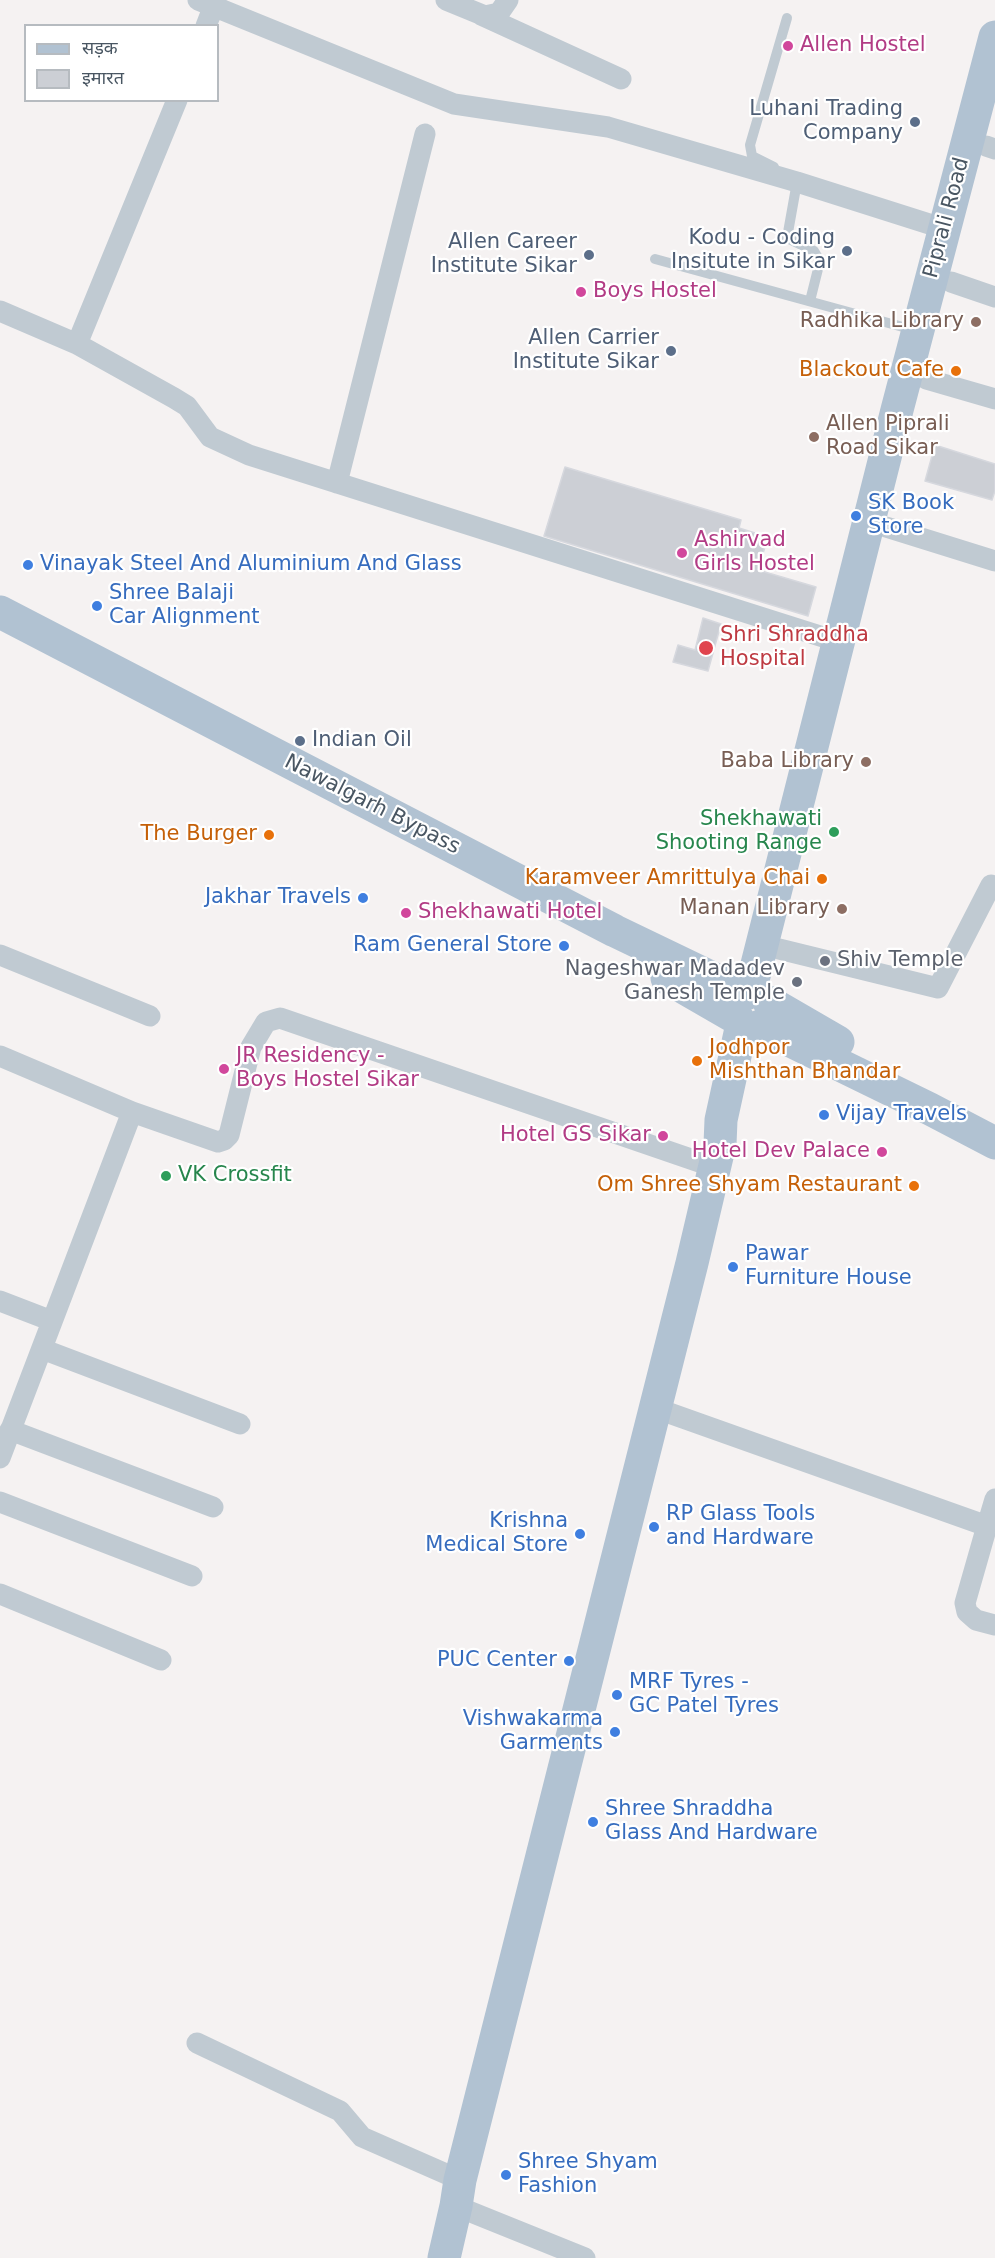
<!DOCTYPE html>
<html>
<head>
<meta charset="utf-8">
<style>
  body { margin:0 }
  #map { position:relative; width:995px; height:2258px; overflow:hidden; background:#f5f2f2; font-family:"DejaVu Sans","Noto Sans Devanagari",sans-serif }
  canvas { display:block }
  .legend { position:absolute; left:24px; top:24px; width:195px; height:78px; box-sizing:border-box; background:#fff; border:2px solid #b6bbc0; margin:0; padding:8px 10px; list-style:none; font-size:18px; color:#495662 }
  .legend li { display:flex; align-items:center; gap:12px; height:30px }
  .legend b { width:30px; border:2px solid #b6bbc0 }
</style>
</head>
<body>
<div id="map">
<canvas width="995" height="2258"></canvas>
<ul class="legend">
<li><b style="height:8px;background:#b1c2d2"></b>सड़क</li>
<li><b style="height:16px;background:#cccfd5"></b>इमारत</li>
</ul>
</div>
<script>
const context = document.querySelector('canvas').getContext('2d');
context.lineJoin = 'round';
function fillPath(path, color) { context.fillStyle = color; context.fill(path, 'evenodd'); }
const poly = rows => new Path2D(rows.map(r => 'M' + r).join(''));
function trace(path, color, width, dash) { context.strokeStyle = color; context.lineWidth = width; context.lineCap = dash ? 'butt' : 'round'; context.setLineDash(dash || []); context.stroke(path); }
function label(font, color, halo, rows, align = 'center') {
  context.font = font + ' "DejaVu Sans",sans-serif'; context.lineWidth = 4.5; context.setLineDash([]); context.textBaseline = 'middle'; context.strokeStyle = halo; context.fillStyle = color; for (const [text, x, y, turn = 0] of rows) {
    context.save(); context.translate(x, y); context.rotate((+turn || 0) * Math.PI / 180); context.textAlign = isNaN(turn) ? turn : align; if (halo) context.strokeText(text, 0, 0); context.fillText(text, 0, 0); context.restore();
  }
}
const building = poly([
  [935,445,995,464,995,491,992,500,925,481,935,445],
  [565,467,741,520,739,528,768,537,758,570,816,587,808,616,544,536,565,467],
  [703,618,721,624,708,671,673,662,678,645,695,650,703,618]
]);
fillPath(building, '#cccfd5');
trace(building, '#d6d8de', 1.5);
trace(poly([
  [774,167,752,156,750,145,787,18],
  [795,179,797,182,787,238,814,251,820,261,810,301],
  [655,259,914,330]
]), '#c0cad2', 10);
trace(poly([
  [198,0,454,104,608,127,797,182,945,229],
  [446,0,485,16,499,13,508,0],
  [481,15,621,79],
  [206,26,216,0],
  [986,146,995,149],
  [951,282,995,297],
  [0,311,77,344,174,398,187,406,210,437,249,455,839,642],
  [77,344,177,100],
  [926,379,995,399],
  [337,483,425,134],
  [886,527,995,561],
  [779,949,938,988,991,885],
  [0,955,150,1016],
  [0,1056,132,1112,218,1142,224,1140,229,1135,251,1047,266,1022,280,1018,714,1167],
  [0,1301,52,1321],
  [42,1349,240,1424],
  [655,1408,987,1526,965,1603,967,1612,976,1620,995,1625],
  [10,1430,213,1507],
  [0,1458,132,1112],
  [0,1502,192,1576],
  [987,1526,995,1499],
  [0,1594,161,1660],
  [197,2043,340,2111,362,2137,460,2180],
  [456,2206,585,2258]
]), '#c0cad2', 21);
trace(poly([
  [0,612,615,931,746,994],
  [667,978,738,1019],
  [750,992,897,410,995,37],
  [769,1002,838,1042],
  [760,1026,930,1109,995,1143],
  [444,2258,456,2206,460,2180,692,1263,720,1144,721,1120,742,1024]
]), '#b1c2d2', 33);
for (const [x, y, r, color] of [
  [788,46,6,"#d1479c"],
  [915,122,6,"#5c6f8a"],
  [847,251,6,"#5c6f8a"],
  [589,255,6,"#5c6f8a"],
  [581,292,6,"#d1479c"],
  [976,322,6,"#8d6e63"],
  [671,351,6,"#5c6f8a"],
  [956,371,6,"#e8710a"],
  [814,437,6,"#8d6e63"],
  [856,516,6,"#3f7fe0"],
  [682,553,6,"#d1479c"],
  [28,565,6,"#3f7fe0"],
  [97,606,6,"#3f7fe0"],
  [706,648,8,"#e0444e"],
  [300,741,6,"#5c6f8a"],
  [866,762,6,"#8d6e63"],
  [834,832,6,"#2e9e5b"],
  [269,835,6,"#e8710a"],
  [822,879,6,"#e8710a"],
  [363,898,6,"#3f7fe0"],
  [842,909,6,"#8d6e63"],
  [406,913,6,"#d1479c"],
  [564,946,6,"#3f7fe0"],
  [825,961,6,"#6b7280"],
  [797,982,6,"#6b7280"],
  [697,1061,6,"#e8710a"],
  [224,1069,6,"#d1479c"],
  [824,1115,6,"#3f7fe0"],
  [663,1136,6,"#d1479c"],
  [882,1152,6,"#d1479c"],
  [166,1176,6,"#2e9e5b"],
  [914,1186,6,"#e8710a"],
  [733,1267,6,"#3f7fe0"],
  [654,1527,6,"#3f7fe0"],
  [580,1534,6,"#3f7fe0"],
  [569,1661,6,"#3f7fe0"],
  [617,1695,6,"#3f7fe0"],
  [615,1732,6,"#3f7fe0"],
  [593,1822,6,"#3f7fe0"],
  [506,2175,6,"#3f7fe0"]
]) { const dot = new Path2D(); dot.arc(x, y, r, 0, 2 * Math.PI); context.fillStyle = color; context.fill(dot); trace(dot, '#fff', 2); }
label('21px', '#b23c85', '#fff', [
  ["Allen Hostel",800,46],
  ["Boys Hostel",593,292],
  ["Ashirvad",694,541],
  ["Girls Hostel",694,565],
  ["Shekhawati Hotel",418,913],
  ["JR Residency -",236,1057],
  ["Boys Hostel Sikar",236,1081],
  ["Hotel GS Sikar",651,1136,"right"],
  ["Hotel Dev Palace",870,1152,"right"]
], 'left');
label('21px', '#4e5e75', '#fff', [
  ["Luhani Trading",903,110],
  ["Company",903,134],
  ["Kodu - Coding",835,239],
  ["Insitute in Sikar",835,263],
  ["Allen Career",577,243],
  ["Institute Sikar",577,267],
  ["Allen Carrier",659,339],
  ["Institute Sikar",659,363],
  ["Indian Oil",312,741,"left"]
], 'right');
label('21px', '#495662', '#fff', [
  ["Piprali Road",947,218,-75],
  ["Nawalgarh Bypass",372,805,27]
]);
label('21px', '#785e54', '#fff', [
  ["Radhika Library",964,322],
  ["Allen Piprali",826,425,"left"],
  ["Road Sikar",826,449,"left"],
  ["Baba Library",854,762],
  ["Manan Library",830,909]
], 'right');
label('21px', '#c56008', '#fff', [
  ["Blackout Cafe",944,371],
  ["The Burger",257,835],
  ["Karamveer Amrittulya Chai",810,879],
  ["Jodhpor",709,1049,"left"],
  ["Mishthan Bhandar",709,1073,"left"],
  ["Om Shree Shyam Restaurant",902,1186]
], 'right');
label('21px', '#366cbe', '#fff', [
  ["SK Book",868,504],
  ["Store",868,528],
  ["Vinayak Steel And Aluminium And Glass",40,565],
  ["Shree Balaji",109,594],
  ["Car Alignment",109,618],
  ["Jakhar Travels",351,898,"right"],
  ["Ram General Store",552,946,"right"],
  ["Vijay Travels",836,1115],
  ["Pawar",745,1255],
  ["Furniture House",745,1279],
  ["RP Glass Tools",666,1515],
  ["and Hardware",666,1539],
  ["Krishna",568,1522,"right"],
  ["Medical Store",568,1546,"right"],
  ["PUC Center",557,1661,"right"],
  ["MRF Tyres -",629,1683],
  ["GC Patel Tyres",629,1707],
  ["Vishwakarma",603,1720,"right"],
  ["Garments",603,1744,"right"],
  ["Shree Shraddha",605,1810],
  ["Glass And Hardware",605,1834],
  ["Shree Shyam",518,2163],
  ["Fashion",518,2187]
], 'left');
label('21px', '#be3a42', '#fff', [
  ["Shri Shraddha",720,636],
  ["Hospital",720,660]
], 'left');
label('21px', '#27864d', '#fff', [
  ["Shekhawati",822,820],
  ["Shooting Range",822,844],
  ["VK Crossfit",178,1176,"left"]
], 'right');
label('21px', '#5b616d', '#fff', [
  ["Shiv Temple",837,961],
  ["Nageshwar Madadev",785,970,"right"],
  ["Ganesh Temple",785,994,"right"]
], 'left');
</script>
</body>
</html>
